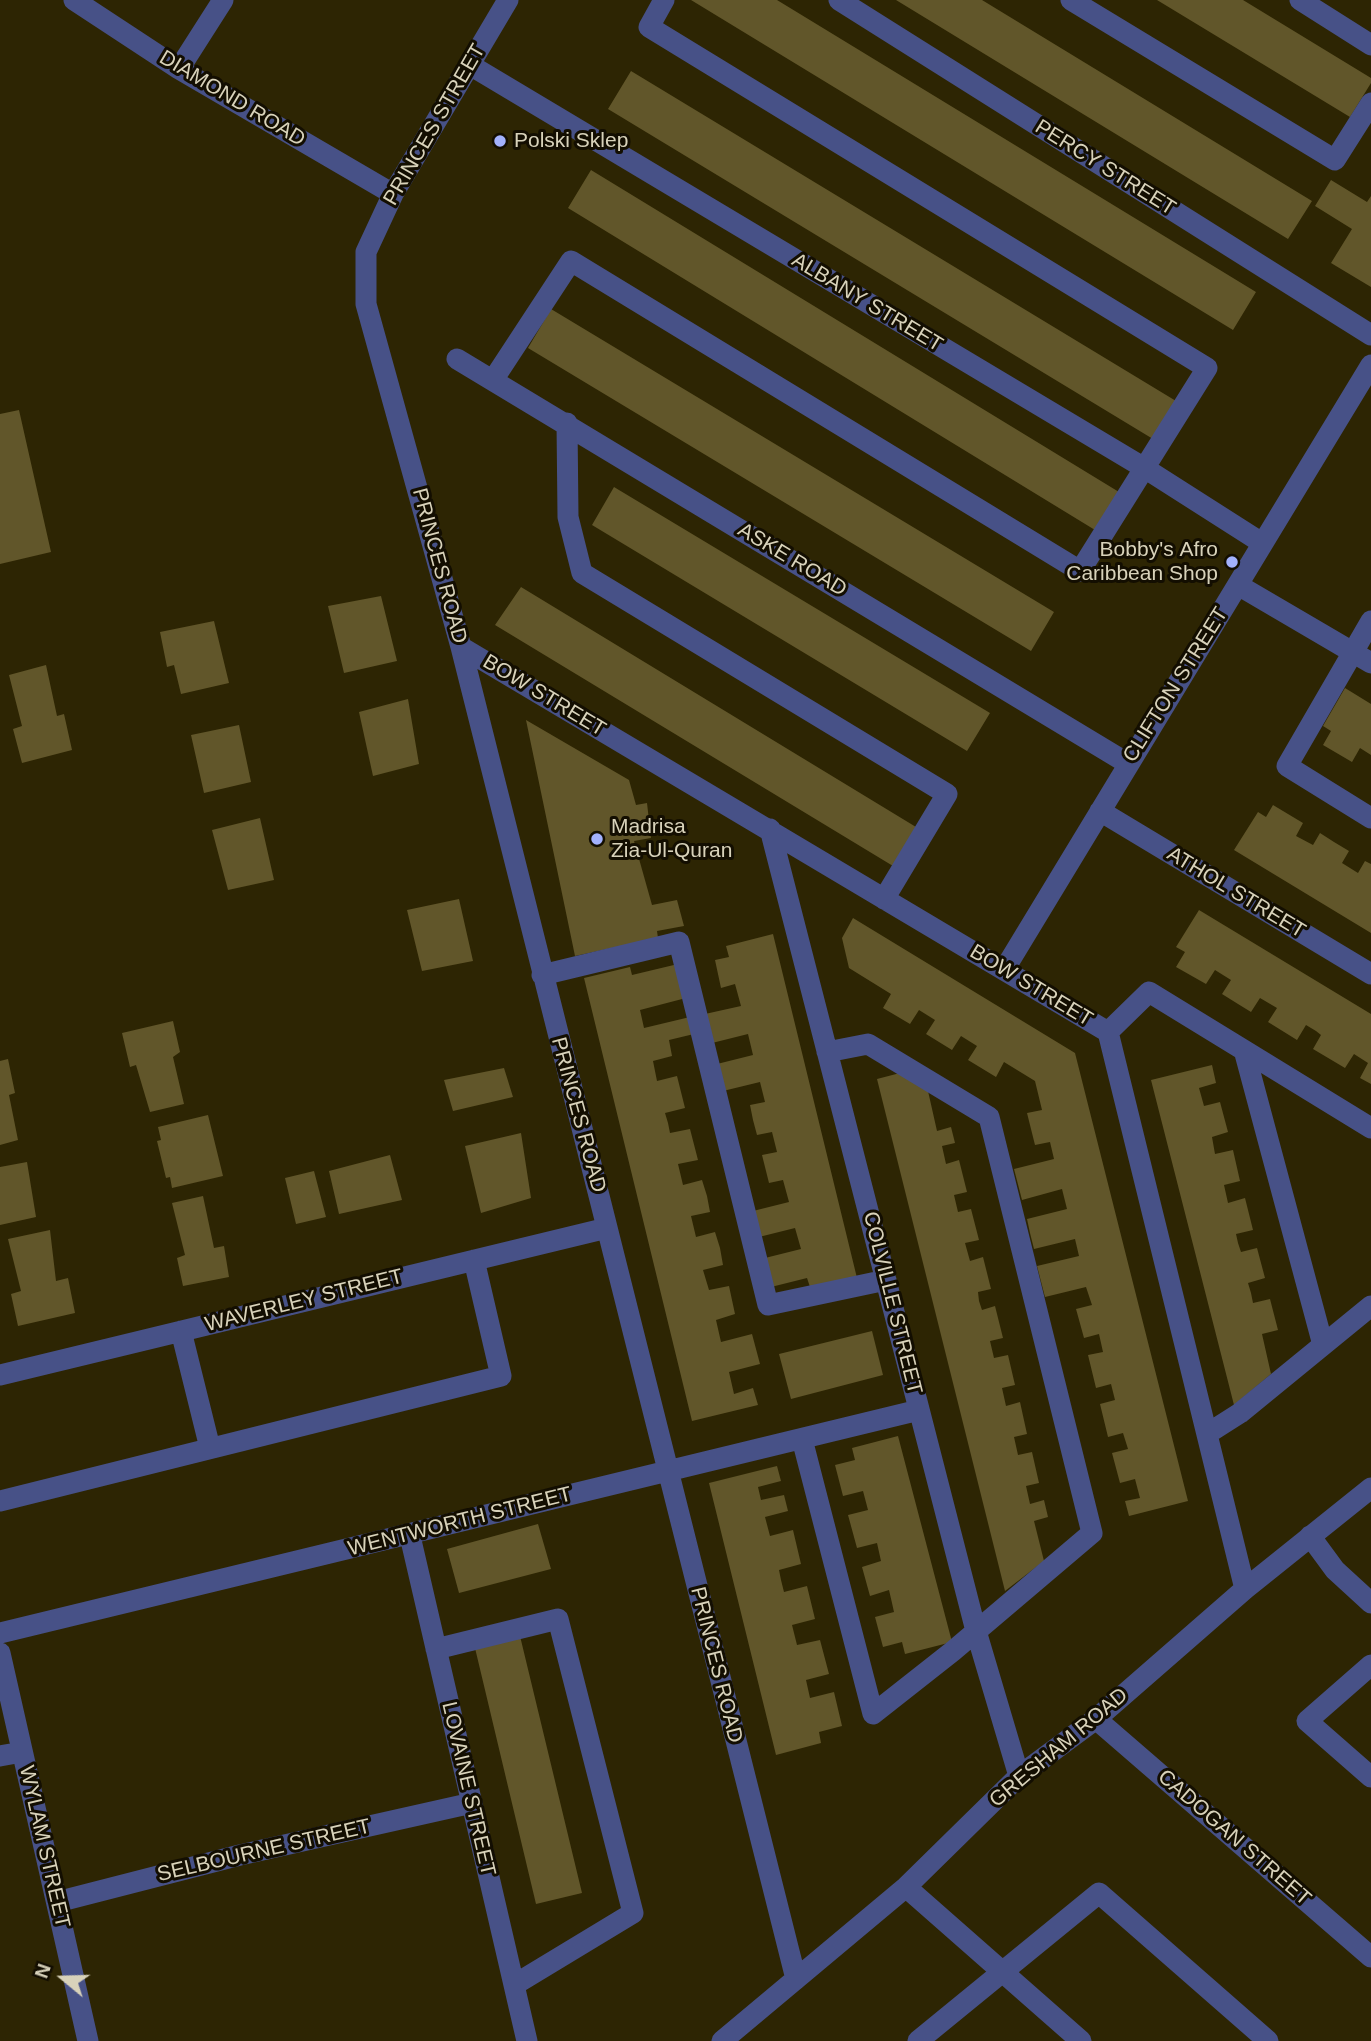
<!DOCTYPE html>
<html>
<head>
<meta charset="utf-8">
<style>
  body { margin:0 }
  #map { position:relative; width:1371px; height:2041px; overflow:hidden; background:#2d2503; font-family:Arial,sans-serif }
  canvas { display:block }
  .north { position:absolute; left:28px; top:1943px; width:70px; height:70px; -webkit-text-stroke:5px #130e01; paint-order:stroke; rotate:289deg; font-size:19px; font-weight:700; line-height:28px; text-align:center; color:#d8d2ba }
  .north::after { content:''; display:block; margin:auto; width:24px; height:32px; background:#d8d2ba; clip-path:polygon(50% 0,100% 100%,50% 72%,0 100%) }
</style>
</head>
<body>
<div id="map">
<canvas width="1371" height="2041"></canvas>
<div class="north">N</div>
</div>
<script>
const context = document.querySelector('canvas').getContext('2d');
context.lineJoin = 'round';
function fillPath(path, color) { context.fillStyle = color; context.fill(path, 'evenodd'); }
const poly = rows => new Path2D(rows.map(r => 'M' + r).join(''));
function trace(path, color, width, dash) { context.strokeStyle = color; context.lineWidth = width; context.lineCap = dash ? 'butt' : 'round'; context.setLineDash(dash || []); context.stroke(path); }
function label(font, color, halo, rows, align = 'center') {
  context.font = font + ' Arial,sans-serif'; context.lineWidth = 6; context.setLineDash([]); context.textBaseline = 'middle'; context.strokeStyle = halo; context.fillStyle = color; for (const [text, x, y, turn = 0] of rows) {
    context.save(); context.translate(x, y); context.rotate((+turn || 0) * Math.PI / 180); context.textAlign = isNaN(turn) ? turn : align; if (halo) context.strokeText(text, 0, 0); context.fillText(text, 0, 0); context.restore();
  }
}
fillPath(poly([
  [691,0,777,0,1256,292,1233,330],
  [896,0,982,0,1312,201,1288,239],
  [1157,0,1243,0,1371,78,1371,83,1350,117],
  [631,71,1176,401,1153,439,608,109],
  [591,170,1119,492,1095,530,568,208],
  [1331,180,1367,202,1371,196,1371,287,1331,263,1352,229,1315,206],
  [551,309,1054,612,1031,651,528,348],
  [19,410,51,552,0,564,0,414],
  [614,487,990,713,967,751,592,525],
  [521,587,916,827,893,866,495,625],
  [381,596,397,661,344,673,328,606],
  [214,621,229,683,181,694,174,665,167,667,160,632],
  [46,665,57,716,64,714,72,750,22,763,13,729,22,726,9,675],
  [1345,688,1371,704,1371,755,1360,748,1352,762,1323,745,1331,731,1323,726],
  [408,699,419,764,373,776,359,712],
  [526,720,629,780,636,805,647,803,651,838,634,841,652,905,677,900,684,926,657,931,658,938,575,956],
  [239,725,251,782,204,793,191,735],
  [1273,805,1303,823,1296,836,1313,845,1320,833,1334,842,1349,851,1342,863,1358,873,1365,861,1371,864,1371,933,1234,850,1258,812,1266,817],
  [260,818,274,880,228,890,212,830],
  [459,899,473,961,422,971,407,910],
  [1199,910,1371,1014,1371,1084,1360,1078,1368,1063,1354,1054,1345,1068,1313,1049,1321,1035,1316,1031,1306,1025,1297,1040,1268,1022,1277,1008,1260,998,1251,1012,1238,1004,1222,994,1231,980,1215,970,1206,984,1176,967,1185,952,1176,947],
  [853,918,1075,1053,1188,1501,1129,1516,1125,1501,1140,1498,1135,1479,1120,1483,1112,1453,1128,1449,1123,1433,1108,1437,1100,1404,1115,1400,1111,1384,1096,1388,1088,1355,1103,1352,1099,1334,1084,1338,1076,1309,1092,1305,1086,1287,1045,1297,1037,1266,1079,1256,1075,1239,1034,1249,1030,1233,1027,1219,1067,1209,1062,1189,1022,1200,1014,1169,1054,1159,1050,1142,1035,1145,1027,1113,1042,1110,1035,1081,1004,1062,996,1077,968,1060,977,1046,961,1036,952,1050,926,1034,935,1020,919,1010,910,1024,883,1008,891,994,849,968,842,938],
  [773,934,857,1278,811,1290,807,1278,771,1287,765,1258,801,1249,795,1228,759,1237,753,1211,789,1202,783,1180,769,1183,762,1155,777,1152,772,1132,757,1135,753,1120,750,1105,765,1102,760,1082,723,1091,717,1064,753,1055,748,1034,712,1043,705,1014,741,1006,735,984,721,988,715,960,729,957,726,946],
  [678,964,686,998,640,1010,644,1028,690,1017,694,1034,669,1040,672,1056,653,1061,657,1081,677,1076,685,1108,665,1113,668,1123,670,1133,690,1129,698,1160,678,1164,683,1185,702,1180,707,1196,710,1212,691,1216,696,1237,715,1232,720,1248,723,1265,703,1270,709,1290,729,1286,735,1314,716,1320,721,1342,752,1334,760,1364,729,1372,734,1394,753,1388,758,1405,692,1421,584,978,630,967,632,975],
  [173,1021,180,1052,173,1057,184,1104,150,1112,136,1065,130,1067,122,1033],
  [8,1059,15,1093,9,1095,18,1140,0,1145,0,1061],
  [1212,1065,1216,1083,1199,1088,1204,1106,1220,1102,1228,1132,1212,1137,1215,1154,1233,1150,1240,1181,1224,1185,1228,1203,1245,1198,1253,1230,1236,1234,1238,1243,1241,1252,1257,1248,1265,1278,1248,1283,1251,1293,1253,1303,1270,1299,1278,1330,1262,1334,1271,1374,1234,1405,1151,1080],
  [504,1068,513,1097,453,1111,444,1080],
  [900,1073,928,1091,937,1131,951,1127,955,1143,942,1146,946,1164,959,1160,967,1192,954,1195,958,1212,971,1209,979,1240,965,1243,970,1261,983,1257,991,1289,978,1292,979,1301,982,1310,995,1306,1003,1338,990,1341,994,1358,1008,1355,1015,1385,1002,1388,1006,1406,1020,1402,1027,1434,1014,1437,1018,1455,1032,1452,1039,1483,1026,1486,1030,1504,1044,1500,1048,1517,1034,1521,1044,1561,1005,1591,877,1079],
  [208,1115,223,1176,172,1188,170,1177,166,1178,157,1141,161,1140,158,1127],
  [521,1133,531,1198,481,1213,465,1146],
  [390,1155,402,1200,339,1214,329,1171],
  [27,1162,36,1217,0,1225,0,1167],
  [314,1171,326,1217,296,1224,285,1178],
  [203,1196,214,1248,224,1246,229,1277,183,1286,177,1258,185,1255,172,1203],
  [50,1230,56,1281,68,1278,75,1313,18,1326,11,1294,21,1291,8,1239],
  [872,1331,883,1375,791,1399,779,1354],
  [898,1436,952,1642,905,1654,902,1642,883,1647,875,1617,894,1612,892,1603,889,1590,870,1596,862,1567,881,1561,877,1543,857,1548,848,1515,868,1510,863,1491,843,1496,835,1465,855,1460,852,1448],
  [777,1466,781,1481,758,1487,761,1500,784,1495,788,1511,765,1517,770,1536,793,1530,801,1564,779,1570,781,1580,784,1592,807,1586,815,1619,792,1625,797,1645,820,1640,829,1674,806,1680,810,1698,834,1692,842,1726,819,1732,821,1743,776,1755,709,1483],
  [538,1524,551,1569,459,1593,447,1549],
  [520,1636,582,1893,536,1904,475,1648]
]), '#61562a');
trace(poly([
  [74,0,179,69,393,194],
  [508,0,393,194,366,252,366,304,461,647,796,1979],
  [839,0,1371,335],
  [1071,0,1335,160,1371,103],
  [1300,0,1371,45],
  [470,65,1146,469,1262,543],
  [179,69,223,0],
  [457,359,1127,763],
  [493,380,571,261,1080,571,1207,368,649,27,664,0],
  [567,423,568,517,582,573,947,794,884,899],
  [1238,585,1371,663],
  [1371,621,1287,766,1371,818],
  [461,647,1108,1032,1245,1589],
  [1100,811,1371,974],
  [770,829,976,1631,1019,1776],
  [1004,970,1371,365],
  [542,975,679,942,768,1305,886,1280],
  [1108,1032,1149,992,1371,1128],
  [1244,1050,1323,1345],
  [181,1331,210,1448],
  [0,1375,607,1228],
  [1207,1434,1240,1413,1371,1306],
  [802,1439,873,1714,953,1651,1092,1533,989,1117,868,1044,827,1052],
  [0,1501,501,1376,474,1260],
  [410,1536,527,2041],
  [1310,1536,1335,1570,1371,1603],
  [0,1633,919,1410],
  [436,1649,558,1619,633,1913,514,1985],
  [0,1653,88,2041],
  [1371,1665,1307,1721,1371,1777],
  [1096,1719,1371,1957],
  [0,1756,22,1752],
  [906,1887,1081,2041],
  [57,1902,240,1855,472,1803],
  [722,2041,906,1887,1019,1776,1096,1719,1245,1589,1371,1488],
  [918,2041,1099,1893,1268,2041]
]), '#475187', 21);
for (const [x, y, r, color] of [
  [500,141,7,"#a3b2fd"],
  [1232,562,7,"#a3b2fd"],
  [597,839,7,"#a3b2fd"]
]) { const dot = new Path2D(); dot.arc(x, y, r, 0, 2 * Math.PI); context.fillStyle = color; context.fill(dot); trace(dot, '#130e01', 2.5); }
label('21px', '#d8d2ba', '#130e01', [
  ["DIAMOND ROAD",232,99,31],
  ["PRINCES STREET",435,125,-60],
  ["PERCY STREET",1105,168,32],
  ["ALBANY STREET",867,303,31],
  ["ASKE ROAD",792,560,31],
  ["PRINCES ROAD",439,566,75],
  ["CLIFTON STREET",1176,685,-58],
  ["BOW STREET",544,696,31],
  ["ATHOL STREET",1236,893,31],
  ["BOW STREET",1031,986,31],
  ["PRINCES ROAD",578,1115,75],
  ["WAVERLEY STREET",304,1301,-14],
  ["COLVILLE STREET",892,1303,76],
  ["WENTWORTH STREET",460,1522,-14],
  ["PRINCES ROAD",716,1665,76],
  ["GRESHAM ROAD",1059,1748,-40],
  ["LOVAINE STREET",468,1789,77],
  ["CADOGAN STREET",1234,1838,41],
  ["WYLAM STREET",44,1847,77],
  ["SELBOURNE STREET",264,1851,-13]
]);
label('21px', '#d8d2ba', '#130e01', [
  ["Polski Sklep",514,141],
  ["Bobby's Afro",1218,550,"right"],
  ["Caribbean Shop",1218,574,"right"],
  ["Madrisa",611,827],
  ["Zia-Ul-Quran",611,851]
], 'left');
</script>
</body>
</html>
